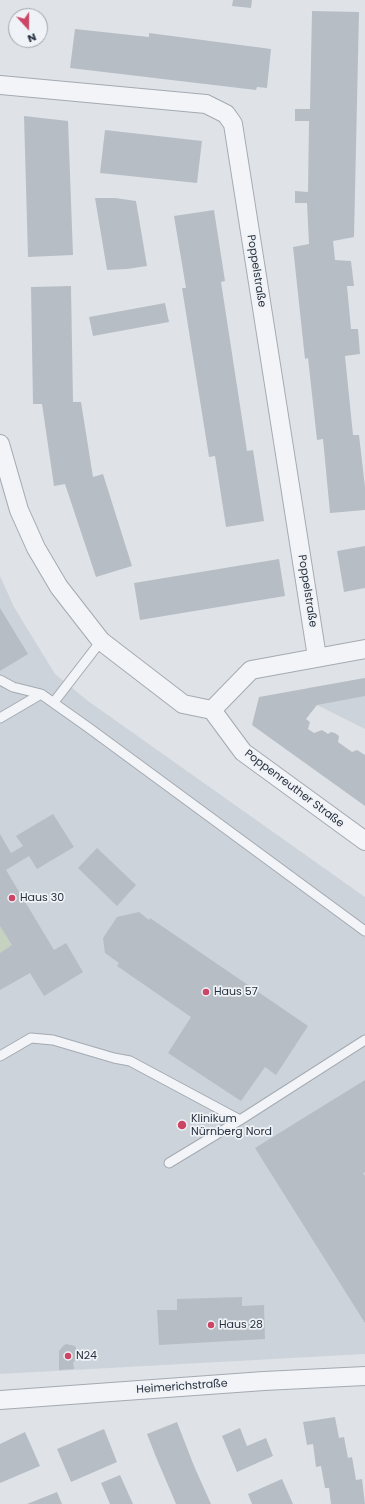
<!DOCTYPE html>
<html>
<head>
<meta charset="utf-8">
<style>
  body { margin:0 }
  #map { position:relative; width:365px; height:1504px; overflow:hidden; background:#dfe3e8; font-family:Poppins,sans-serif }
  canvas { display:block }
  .north { position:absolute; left:8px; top:8px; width:40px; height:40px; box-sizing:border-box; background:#eff2f6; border:1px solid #9fa5ad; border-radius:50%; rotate:159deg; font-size:11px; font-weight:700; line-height:16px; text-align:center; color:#28323f }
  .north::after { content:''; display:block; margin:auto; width:14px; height:18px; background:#cc4565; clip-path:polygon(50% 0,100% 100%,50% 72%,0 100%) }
</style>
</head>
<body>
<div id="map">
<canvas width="365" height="1504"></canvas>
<div class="north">N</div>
</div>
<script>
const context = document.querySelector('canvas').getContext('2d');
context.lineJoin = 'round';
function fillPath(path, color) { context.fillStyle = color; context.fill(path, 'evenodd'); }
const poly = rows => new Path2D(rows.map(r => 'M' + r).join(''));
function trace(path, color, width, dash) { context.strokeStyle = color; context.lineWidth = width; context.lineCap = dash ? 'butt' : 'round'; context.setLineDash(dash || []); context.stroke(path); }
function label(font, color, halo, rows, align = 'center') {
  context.font = font + ' Poppins,sans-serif'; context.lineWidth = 3.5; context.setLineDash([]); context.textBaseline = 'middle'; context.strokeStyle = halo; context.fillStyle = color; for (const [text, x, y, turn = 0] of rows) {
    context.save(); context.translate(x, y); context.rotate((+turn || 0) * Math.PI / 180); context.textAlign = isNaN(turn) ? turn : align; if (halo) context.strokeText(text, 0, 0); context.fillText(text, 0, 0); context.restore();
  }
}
fillPath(poly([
  [0,576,14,607,55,674,88,701,365,897,365,1354,0,1374],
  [365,678,365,729,317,705,308,688]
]), '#cdd3da');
fillPath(poly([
  [0,926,12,945,0,953]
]), '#c6d2c0');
fillPath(poly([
  [233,0,252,0,251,8,232,6],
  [312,11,359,12,354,237,333,241,335,260,351,261,354,286,347,286,351,329,358,329,360,354,345,356,353,435,359,435,365,487,365,510,330,513,323,439,317,440,308,358,305,359,293,247,309,244,307,203,295,203,295,191,308,192,309,121,295,121,295,109,310,109],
  [75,29,149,37,149,33,271,49,267,88,257,87,256,90,70,68],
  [24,116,68,121,73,255,28,257],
  [105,130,202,141,197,183,100,173],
  [95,198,115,198,136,201,147,266,127,269,107,270],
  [214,210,225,281,221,282,247,451,253,450,264,521,226,527,215,456,209,457,182,288,186,288,174,216],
  [71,286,73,402,81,402,93,477,103,474,132,566,96,577,65,484,54,486,42,404,33,404,31,287],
  [165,303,169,322,93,336,89,317],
  [365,546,365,588,344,592,337,551],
  [279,559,285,596,140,620,134,583],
  [0,608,28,654,0,671],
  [365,678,365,696,317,705,306,719,310,722,308,729,314,733,322,730,328,734,331,732,335,733,339,736,338,742,352,752,357,750,365,755,365,806,252,725,259,697],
  [53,814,74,847,37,869,29,856,6,870,54,950,66,943,83,972,44,996,30,973,0,990,0,953,12,945,0,926,0,834,11,853,23,846,16,836],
  [97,848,136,885,117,906,78,868],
  [139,912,149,920,150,918,308,1026,276,1075,265,1067,241,1101,168,1053,191,1017,117,966,119,963,105,953,103,938,117,917],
  [365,1080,365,1172,363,1173,365,1176,365,1323,255,1148],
  [242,1297,242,1306,264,1305,265,1339,159,1345,157,1310,177,1310,177,1299],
  [66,1344,75,1346,79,1355,73,1363,74,1369,59,1370,59,1351,63,1346],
  [335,1417,339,1438,344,1437,348,1458,352,1457,356,1480,362,1479,365,1504,331,1504,329,1488,325,1488,321,1466,316,1467,313,1444,307,1445,303,1422],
  [177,1422,194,1466,211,1504,176,1504,156,1457,147,1434],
  [240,1428,247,1446,266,1438,273,1456,237,1472,222,1436],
  [104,1429,117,1462,71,1482,57,1449],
  [25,1432,40,1466,0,1483,0,1444],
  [120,1475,133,1504,110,1504,101,1483],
  [282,1479,293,1504,252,1504,248,1494],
  [57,1492,62,1504,27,1504]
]), '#b6bdc5');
const lane = poly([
  [0,680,13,687,41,694],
  [54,702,101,641],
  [0,718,41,694,89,728,365,931],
  [0,1056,31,1038,53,1040,114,1058,130,1061,240,1120,365,1040],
  [169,1163,240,1120]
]);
const street = poly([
  [0,85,206,104,226,114,233,124,317,657],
  [0,444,19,510,36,548,59,587,101,641,183,704,212,710,243,752,365,841],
  [212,710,251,670,365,649],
  [0,1400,264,1381,365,1376]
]);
trace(lane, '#a4aab2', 11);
trace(street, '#a4aab2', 20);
trace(lane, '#f2f4f7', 9);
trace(street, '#f2f4f7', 18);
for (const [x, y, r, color] of [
  [12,898,4,"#cc4565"],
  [206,992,4,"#cc4565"],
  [182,1125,5,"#cc4565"],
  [211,1325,4,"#cc4565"],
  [68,1356,4,"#cc4565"]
]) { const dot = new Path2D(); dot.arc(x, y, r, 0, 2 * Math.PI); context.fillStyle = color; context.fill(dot); trace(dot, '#eff2f6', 1.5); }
label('11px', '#28323f', '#eff2f6', [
  ["Poppelstraße",256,271,81],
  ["Poppelstraße",307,591,81],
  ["Poppenreuther Straße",294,789,37],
  ["Heimerichstraße",182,1387,-4]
]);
label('11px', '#28323f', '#eff2f6', [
  ["Haus 30",20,898],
  ["Haus 57",214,992],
  ["Klinikum",191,1119],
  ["Nürnberg Nord",191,1132],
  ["Haus 28",219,1325],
  ["N24",76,1356]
], 'left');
</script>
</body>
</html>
